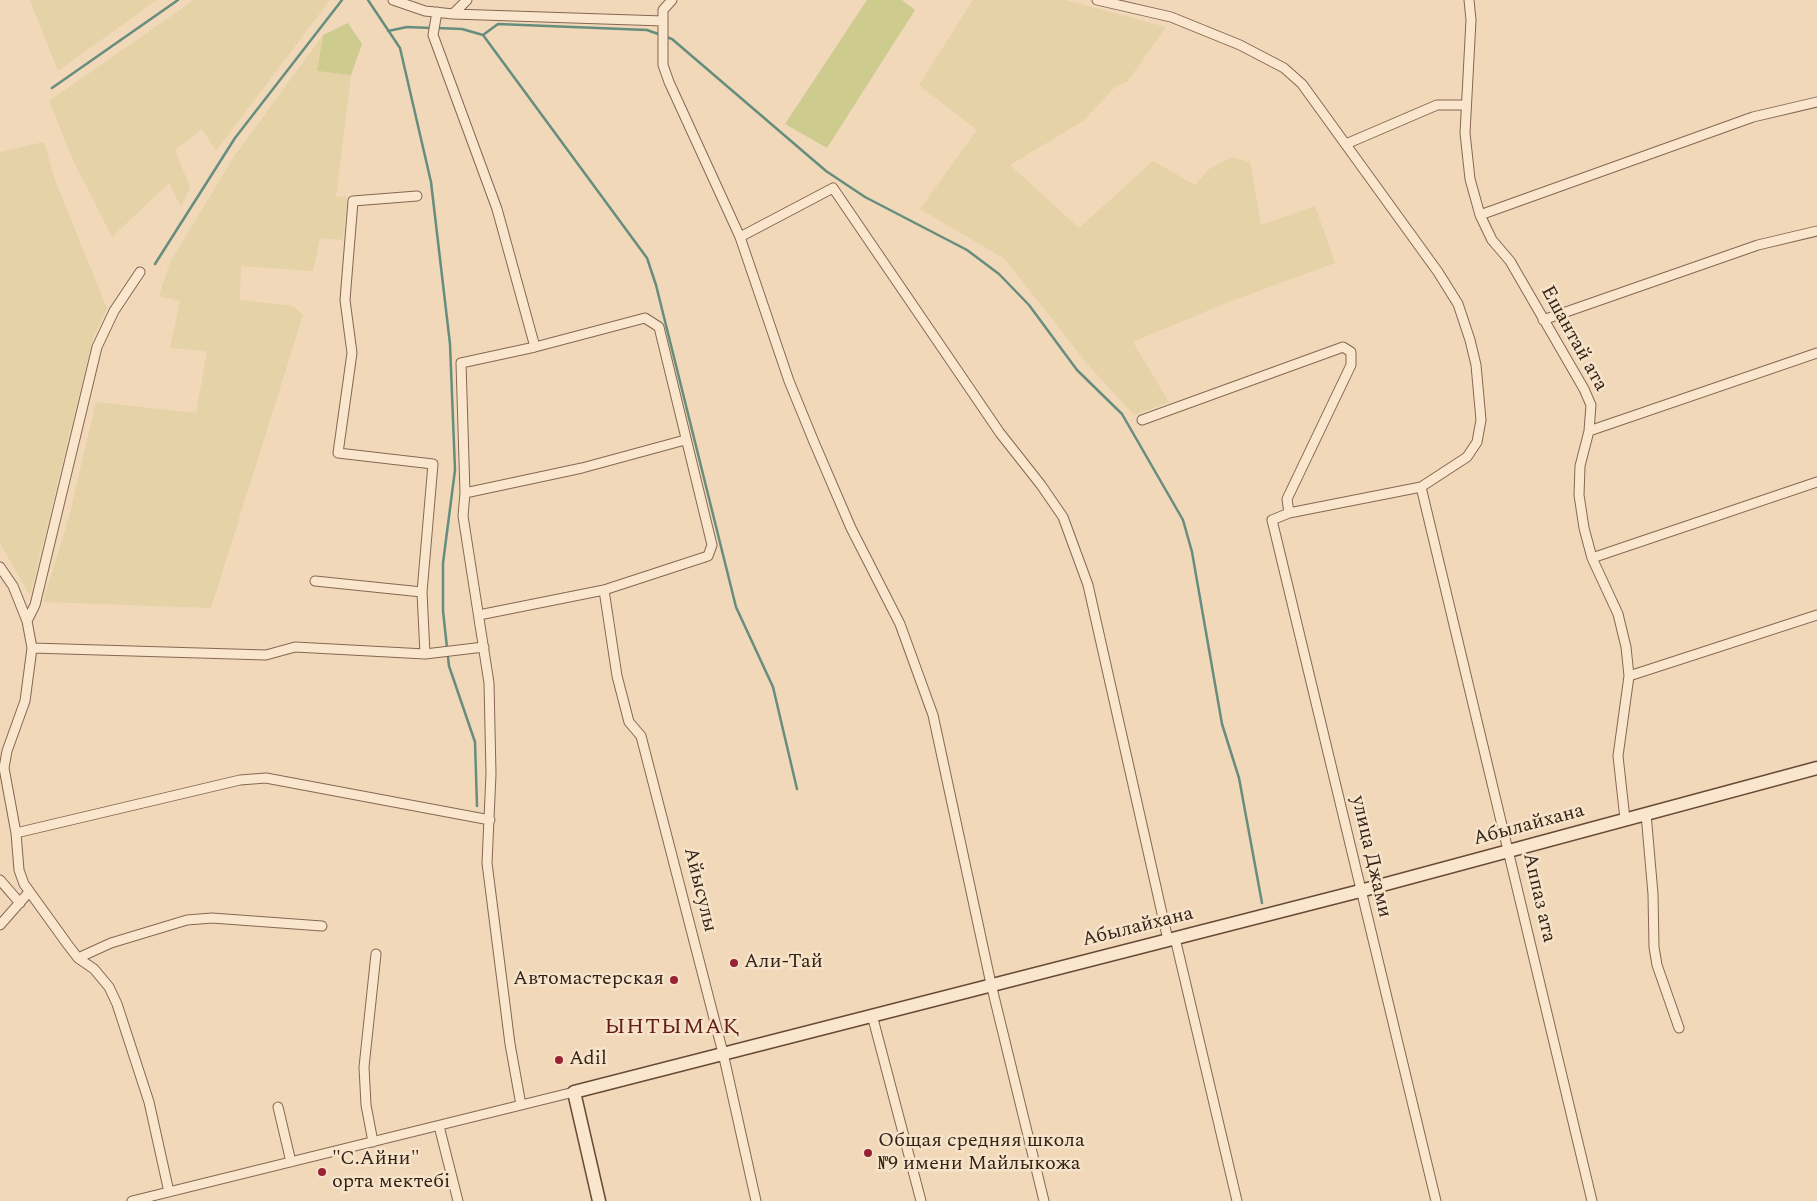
<!DOCTYPE html>
<html>
<head>
<meta charset="utf-8">
<style>
  body { margin:0 }
  canvas { display:block; background:#f0d8b9 }
</style>
</head>
<body>
<canvas width="1817" height="1201"></canvas>
<script>
const context = document.querySelector('canvas').getContext('2d');
context.lineJoin = 'round';
function fillPath(path, color) { context.fillStyle = color; context.fill(path, 'evenodd'); }
const poly = rows => new Path2D(rows.map(r => 'M' + r).join(''));
function trace(path, color, width, dash) { context.strokeStyle = color; context.lineWidth = width; context.lineCap = dash ? 'butt' : 'round'; context.setLineDash(dash || []); context.stroke(path); }
function label(font, color, halo, rows, align = 'center') {
  context.font = font + ' Spectral,serif'; context.lineWidth = 5; context.setLineDash([]); context.textBaseline = 'middle'; context.strokeStyle = halo; context.fillStyle = color; for (const [text, x, y, turn = 0] of rows) {
    context.save(); context.translate(x, y); context.rotate((+turn || 0) * Math.PI / 180); context.textAlign = isNaN(turn) ? turn : align; if (halo) context.strokeText(text, 0, 0); context.fillText(text, 0, 0); context.restore();
  }
}
fillPath(poly([
  [30,0,157,0,58,71],
  [194,0,330,0,216,151,202,129,175,150,190,187,181,207,169,183,112,237,73,160,49,101],
  [973,0,1066,0,1166,27,1127,82,1116,86,1083,121,1010,165,1079,228,1153,161,1195,185,1209,169,1232,157,1250,162,1261,225,1315,206,1335,263,1228,302,1133,342,1169,402,1134,415,1088,365,1005,259,920,209,977,130,919,85],
  [323,35,317,71,351,75,336,197,347,196,343,240,320,238,313,271,241,266,240,300,293,306,303,315,211,608,43,602,69,517,96,402,196,413,207,351,170,348,180,301,159,296,170,262,235,155],
  [44,142,56,183,107,308,93,338,30,596,0,543,0,152]
]), '#e5d2a6');
fillPath(poly([
  [867,0,902,0,915,10,827,148,785,124],
  [348,23,362,44,351,75,317,71,323,35]
]), '#cdcc8e');
trace(poly([
  [368,0,400,48,431,182,450,344,455,470,443,563,443,611,449,666,475,742,477,806],
  [437,28,462,29,483,35,647,258,656,285,736,607,773,687,797,789],
  [388,31,407,27,431,28],
  [483,35,498,24,647,30,672,39,826,171,865,197,967,250,999,274,1029,305,1077,370,1122,414,1183,520,1192,552,1222,724,1239,778,1262,903],
  [52,88,178,0],
  [155,264,235,138,342,0]
]), '#668d7e', 2.5);
const minor = poly([
  [393,0,425,11,453,14,663,21],
  [672,0,663,10,663,65,669,82,740,237,789,381,814,442,851,528,900,624,933,715,991,984,1044,1201],
  [1097,0,1171,17,1240,45,1284,68,1302,84,1438,272,1458,304,1470,340,1476,365,1481,420,1477,442,1467,457,1421,487,1289,513,1272,520,1436,1201],
  [1469,0,1471,20,1465,133,1470,179,1480,215,1492,240,1510,261,1584,389,1591,405,1589,431,1580,466,1579,495,1584,528,1592,558,1618,614,1626,647,1629,676,1618,756,1625,819],
  [437,12,433,35,497,209,535,347],
  [453,14,467,0],
  [1346,144,1437,105,1466,105],
  [417,196,353,201,345,300,352,353,338,453,433,464,422,592,425,654,484,647],
  [1480,215,1753,117,1817,102],
  [740,237,833,188,1000,433,1041,485,1063,517,1088,585,1168,940],
  [1543,320,1758,245,1817,231],
  [1142,420,1343,347,1351,352,1351,365,1287,499,1289,513],
  [1589,431,1817,353],
  [1421,487,1592,1201],
  [465,493,582,468,685,440],
  [1592,558,1817,482],
  [0,567,13,586,27,621,32,648,25,701,7,751,4,768,16,833,19,870,24,884,68,945,78,958,94,969,109,987,117,1004,149,1102,169,1192],
  [315,581,422,592],
  [604,590,617,676,629,722,641,736,723,1053,756,1201],
  [479,615,604,590,708,556,712,545,659,327,645,318,535,347,461,363,465,493,463,516,489,683,491,774,487,863,510,1044,521,1105],
  [27,621,35,605,97,347,114,311,140,272],
  [32,648,266,655,295,647,425,654],
  [1629,676,1817,615],
  [1646,814,1653,894,1654,947,1657,965,1679,1028],
  [16,833,240,780,266,778,490,820],
  [0,880,20,903],
  [0,925,29,892],
  [1175,938,1237,1201],
  [78,958,111,943,187,920,212,918,322,926],
  [872,1015,921,1201],
  [278,1107,291,1162],
  [439,1126,458,1201],
  [373,1142,366,1105,364,1067,376,954],
  [132,1201,574,1092]
]);
const secondary = poly([
  [599,1201,574,1092,1360,891,1817,768]
]);
trace(minor, '#866753', 11);
trace(secondary, '#684937', 15);
trace(minor, '#fae6cc', 9);
trace(secondary, '#fae6cc', 12);
for (const [x, y, r, color] of [
  [734,963,5,"#982133"],
  [674,980,5,"#982133"],
  [559,1060,5,"#982133"],
  [868,1153,5,"#982133"],
  [322,1172,5,"#982133"]
]) { const dot = new Path2D(); dot.arc(x, y, r, 0, 2 * Math.PI); context.fillStyle = color; context.fill(dot); trace(dot, '#f7e3c9', 2); }
label('20px', '#342319', '#f7e3c9', [
  ["Ешантай ата",1573,339,61],
  ["Абылайхана",1529,826,-15],
  ["улица Джами",1370,857,77],
  ["Айысулы",699,890,76],
  ["Аппаз ата",1538,898,77],
  ["Абылайхана",1138,928,-14]
]);
label('20px', '#342319', '#f7e3c9', [
  ["Али-Тай",744,963],
  ["Автомастерская",664,980,"right"],
  ["Adil",569,1060],
  ["Общая средняя школа",878,1142],
  ["№9 имени Майлыкожа",878,1165],
  ["\"С.Айни\"",332,1160],
  ["орта мектебі",332,1183]
], 'left');
context.letterSpacing = '1px';
label('22px', '#631c17', '#f7e3c9', [
  ["ЫНТЫМАҚ",672,1029]
]);
context.letterSpacing = '0px';
</script>
</body>
</html>
